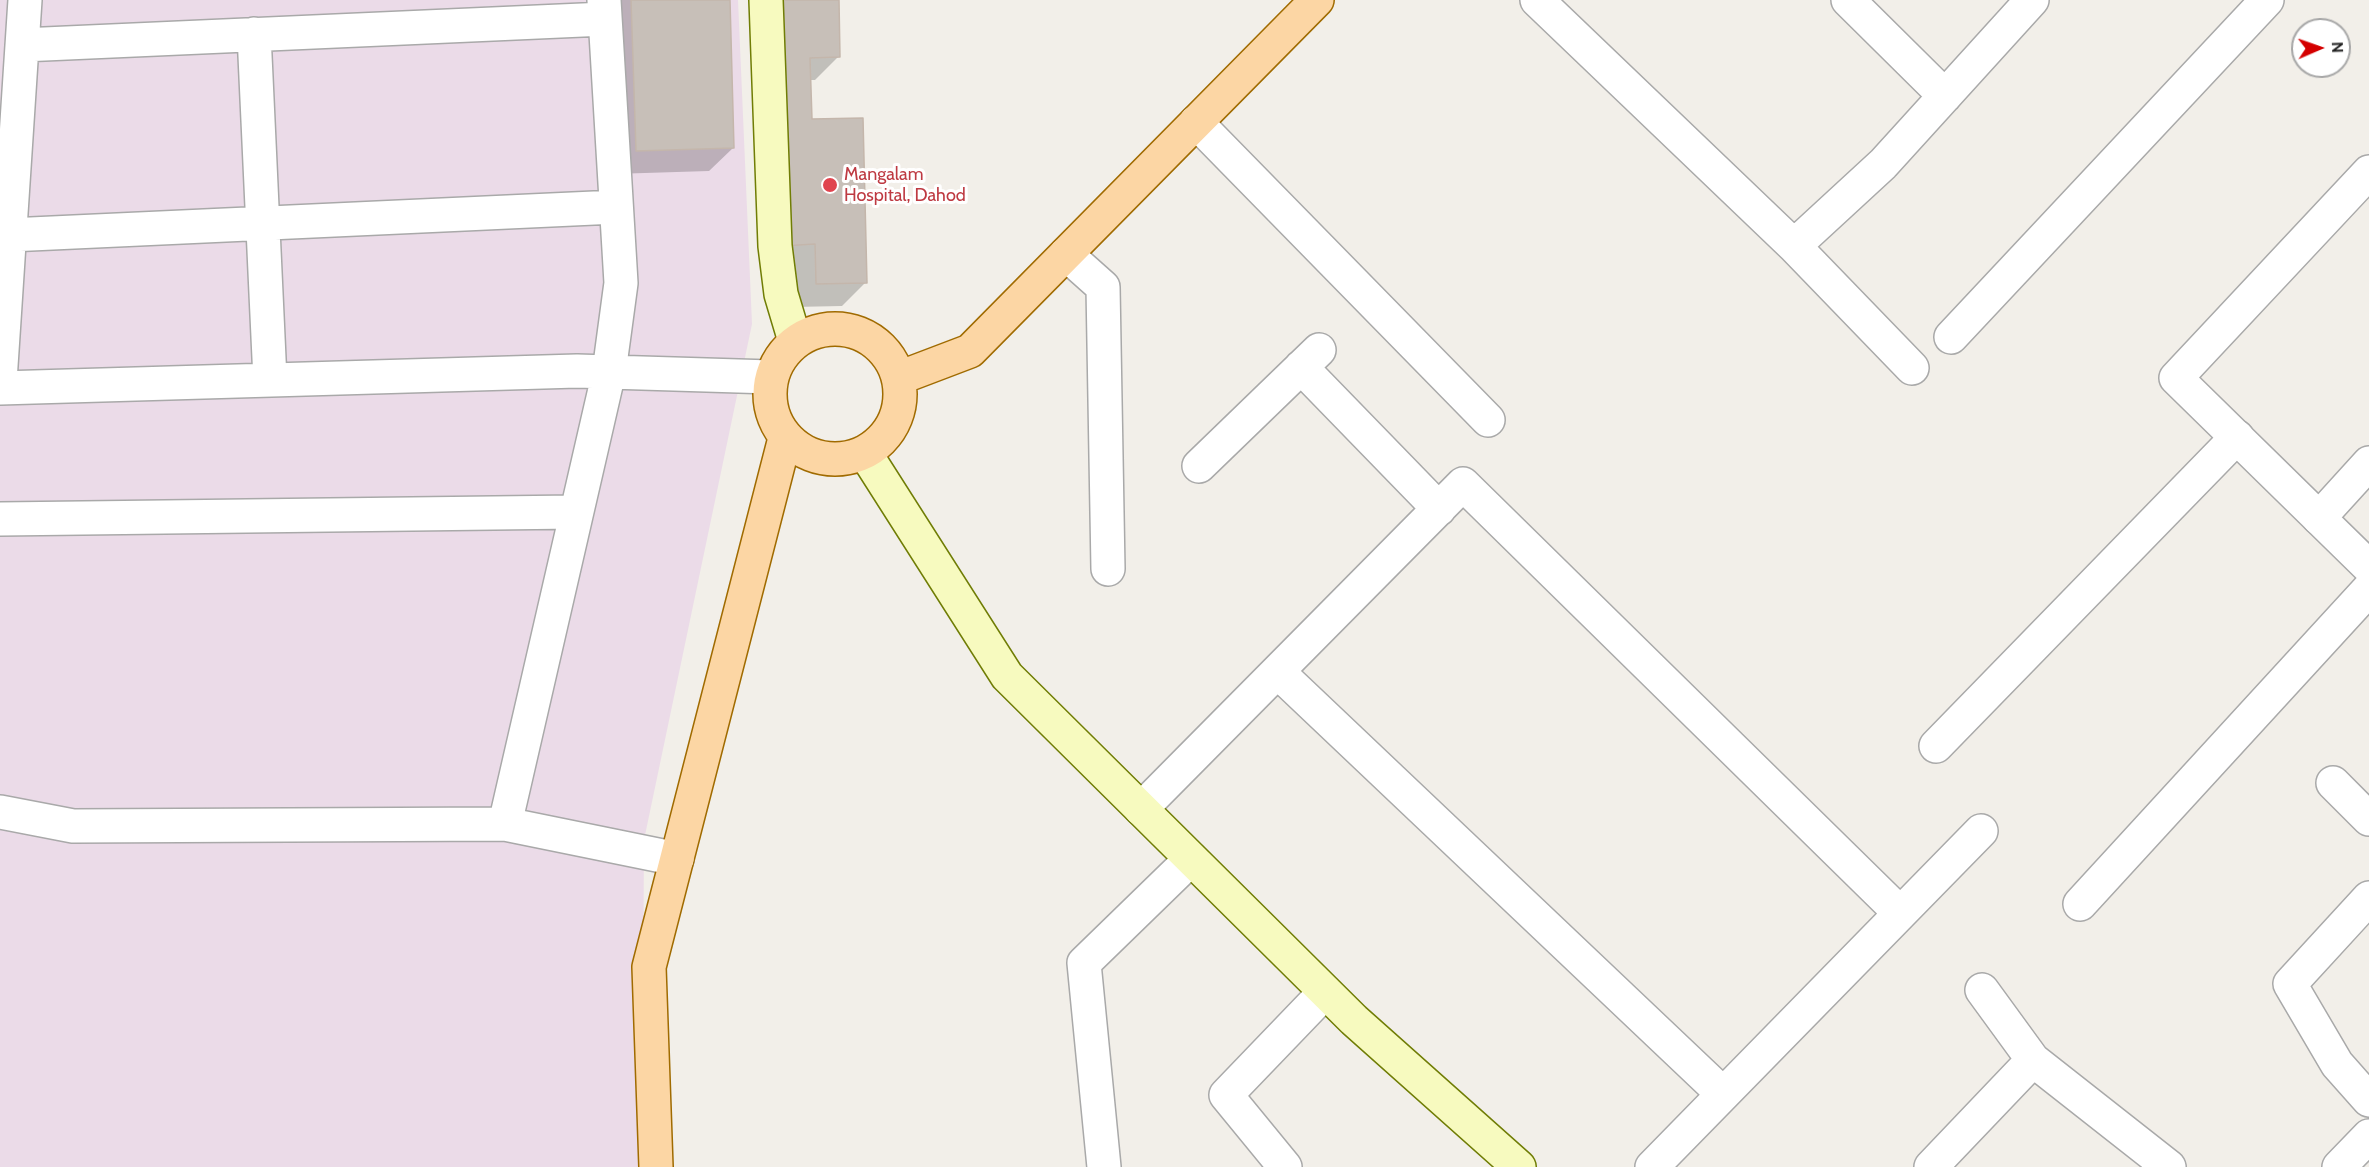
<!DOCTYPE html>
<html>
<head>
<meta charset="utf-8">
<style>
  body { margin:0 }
  #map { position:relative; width:2369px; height:1167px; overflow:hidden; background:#f2efe9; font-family:Cabin,sans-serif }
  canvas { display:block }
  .north { position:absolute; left:2291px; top:18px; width:60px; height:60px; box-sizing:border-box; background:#fff; border:2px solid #a7a7a7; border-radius:50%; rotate:88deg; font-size:16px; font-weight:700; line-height:24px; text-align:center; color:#222 }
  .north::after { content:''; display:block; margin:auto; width:21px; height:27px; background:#d40000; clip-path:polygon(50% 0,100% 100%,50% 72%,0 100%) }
</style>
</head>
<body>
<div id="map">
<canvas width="2369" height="1167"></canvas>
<div class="north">N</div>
</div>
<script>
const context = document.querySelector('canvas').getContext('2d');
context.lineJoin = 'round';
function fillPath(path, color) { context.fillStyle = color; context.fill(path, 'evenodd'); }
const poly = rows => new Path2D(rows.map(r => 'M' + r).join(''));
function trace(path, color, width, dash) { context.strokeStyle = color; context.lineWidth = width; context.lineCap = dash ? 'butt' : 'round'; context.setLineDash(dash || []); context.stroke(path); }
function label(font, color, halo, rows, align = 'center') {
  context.font = font + ' Cabin,sans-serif'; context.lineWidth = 6; context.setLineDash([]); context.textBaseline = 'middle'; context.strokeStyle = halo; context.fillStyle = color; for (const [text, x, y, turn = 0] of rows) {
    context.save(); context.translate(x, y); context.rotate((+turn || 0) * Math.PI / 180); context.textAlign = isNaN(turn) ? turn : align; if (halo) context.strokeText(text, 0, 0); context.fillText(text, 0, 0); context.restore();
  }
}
fillPath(poly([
  [0,0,738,0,752,324,644,840,642,1167,0,1167]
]), '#ebdbe8');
fillPath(poly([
  [608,0,728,0,733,148,709,171,613,174],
  [754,0,813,0,838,57,815,80,809,80,810,120,865,283,842,306,793,307,792,267,760,268]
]), '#0003');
const building = poly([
  [631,0,730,0,734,148,636,151,631,0],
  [777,0,839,0,840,57,810,58,812,119,863,118,867,283,816,284,815,244,783,246,777,0]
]);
fillPath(building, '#c7bfb8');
trace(building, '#c4b6ab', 1.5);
const minor = poly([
  [1537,0,1794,246,1912,368],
  [1848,0,1945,96],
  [254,34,270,380],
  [22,45,605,19],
  [1196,122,1488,420],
  [9,235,616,207],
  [1794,246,1883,164,2032,0],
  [1066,254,1103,287,1108,569],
  [1951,337,2267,0],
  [1301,367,1439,509],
  [0,381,25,0],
  [0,388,577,371,771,377],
  [1199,466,1319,350],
  [2319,518,2369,463],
  [0,519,576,512],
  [1278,672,1723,1094],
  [1936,746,2237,437],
  [2333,783,2369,819],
  [1141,809,1463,484,1900,913],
  [0,812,73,826,505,824,677,859],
  [505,824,609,372,621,283,604,0],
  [2369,898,2290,984,2337,1064,2369,1100],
  [2080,904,2369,589],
  [1982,990,2033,1060,2169,1167],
  [1104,1167,1084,963,1191,859],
  [1285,1167,1226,1095,1325,992],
  [1652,1167,1981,831],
  [1931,1167,2033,1060],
  [2339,1167,2369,1136]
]);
const tertiary = poly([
  [2369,172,2176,378,2369,567]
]);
const secondary = poly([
  [766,0,775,246,781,294,795,341],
  [865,453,1007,676,1354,1020,1519,1167]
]);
const primary = poly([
  '770 394a65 65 0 1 1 130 0a65 65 0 1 1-130 0Z',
  [899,378,970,351,1317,0],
  [656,1167,649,967,785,438]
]);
trace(minor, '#a9a9a9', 36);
trace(tertiary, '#a9a9a9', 36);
trace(secondary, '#707d05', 36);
trace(primary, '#a06b00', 36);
trace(minor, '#fff', 33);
trace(tertiary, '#fff', 33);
trace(secondary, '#f7fabf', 33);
trace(primary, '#fcd6a4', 33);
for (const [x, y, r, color] of [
  [830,185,8,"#e0444e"]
]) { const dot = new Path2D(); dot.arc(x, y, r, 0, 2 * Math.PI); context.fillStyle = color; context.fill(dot); trace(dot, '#fff', 2); }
label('18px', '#be3a42', '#fff', [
  ["Mangalam",844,175],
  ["Hospital, Dahod",844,196]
], 'left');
</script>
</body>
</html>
